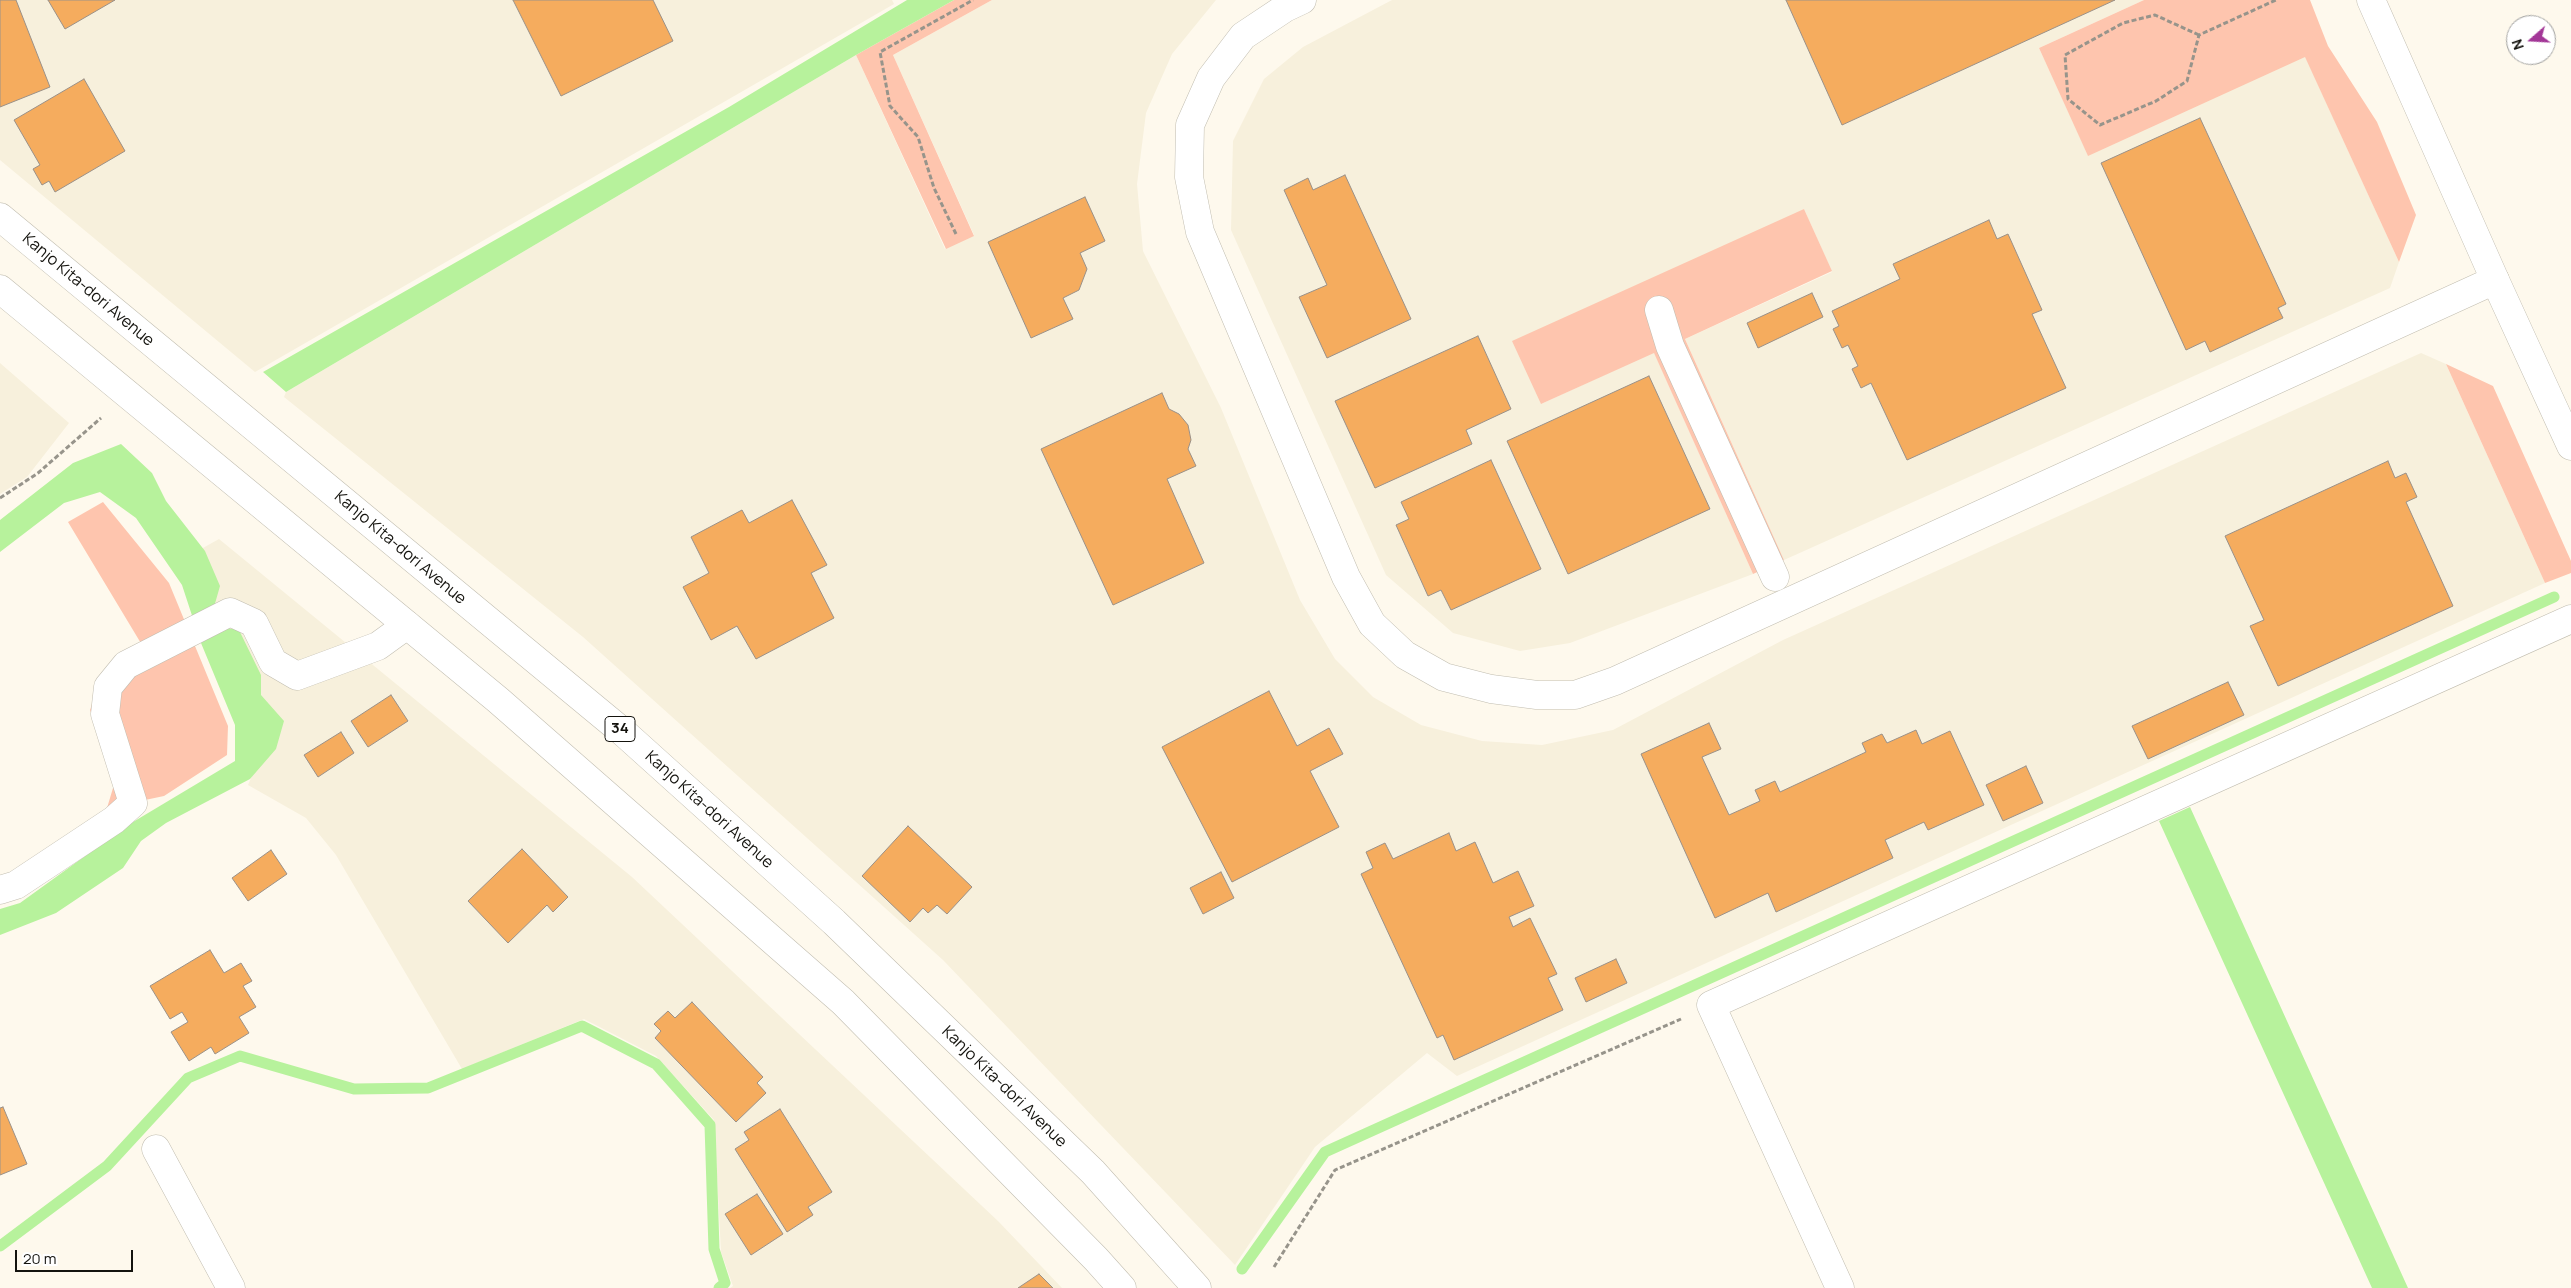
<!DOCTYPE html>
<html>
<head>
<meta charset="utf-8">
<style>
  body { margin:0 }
  #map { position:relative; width:2571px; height:1288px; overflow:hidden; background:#fef9ed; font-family:Manrope,sans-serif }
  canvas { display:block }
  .north { position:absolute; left:2506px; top:15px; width:50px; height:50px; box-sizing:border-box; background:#fff; border:1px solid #a1a19f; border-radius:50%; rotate:251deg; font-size:14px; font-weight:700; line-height:20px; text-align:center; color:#14130e }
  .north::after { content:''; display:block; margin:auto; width:18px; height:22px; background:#a33797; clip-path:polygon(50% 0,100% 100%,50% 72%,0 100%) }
  .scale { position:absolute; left:15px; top:1250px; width:118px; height:22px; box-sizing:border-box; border:2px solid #14130e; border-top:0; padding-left:6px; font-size:15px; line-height:18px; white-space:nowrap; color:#14130e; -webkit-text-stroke:4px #fff; paint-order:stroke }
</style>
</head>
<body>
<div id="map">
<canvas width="2571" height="1288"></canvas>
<div class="north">N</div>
<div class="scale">20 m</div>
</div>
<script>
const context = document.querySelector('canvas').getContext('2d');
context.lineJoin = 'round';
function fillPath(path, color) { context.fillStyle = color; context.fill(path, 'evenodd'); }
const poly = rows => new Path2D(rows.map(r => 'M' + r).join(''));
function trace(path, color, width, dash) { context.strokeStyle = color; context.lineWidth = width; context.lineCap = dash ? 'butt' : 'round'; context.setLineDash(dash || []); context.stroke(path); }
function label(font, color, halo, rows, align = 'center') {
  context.font = font + ' Manrope,sans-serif'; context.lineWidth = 5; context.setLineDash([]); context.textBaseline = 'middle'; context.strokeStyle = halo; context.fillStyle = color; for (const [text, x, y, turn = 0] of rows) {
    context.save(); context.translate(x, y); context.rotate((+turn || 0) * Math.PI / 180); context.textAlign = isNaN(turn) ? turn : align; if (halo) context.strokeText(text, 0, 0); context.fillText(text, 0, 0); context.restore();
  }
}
fillPath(poly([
  [0,0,892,0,894,4,255,372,0,160],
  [992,0,1216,0,1172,54,1146,113,1137,184,1143,251,1221,408,1300,600,1335,659,1373,697,1421,725,1482,741,1542,745,1613,730,1783,640,2421,353,2446,364,2545,583,1457,1076,1427,1053,1315,1147,1235,1265,943,960,583,637,284,397,286,392,856,55,945,249,974,235,893,55],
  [1392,0,2144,0,2039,48,2088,155,2305,56,2399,262,2390,288,1784,560,1685,339,1832,272,1804,209,1541,404,1654,352,1753,574,1570,643,1520,651,1453,633,1386,575,1231,230,1233,141,1264,79,1303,47],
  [0,363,69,423,27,477,0,494],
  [219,539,632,877,998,1221,1062,1288,730,1288,733,1286,721,1252,714,1120,656,1056,584,1019,462,1069,336,855,306,818,248,785,264,748,185,558]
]), '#f7f0dc');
fillPath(poly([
  [954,0,992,0,893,55,974,236,946,249,856,55],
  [2144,0,2310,0,2328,46,2377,122,2416,215,2399,262,2305,57,2088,156,2039,48],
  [1804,209,1832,271,1685,339,1784,560,1753,574,1654,353,1541,404,1512,341],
  [2446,364,2493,386,2571,561,2571,573,2545,583],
  [103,502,169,583,228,726,227,755,164,796,107,808,116,778,90,710,103,672,142,645,68,522]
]), '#fec5ae');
fillPath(poly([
  [907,0,954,0,856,55,286,392,263,372,729,107],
  [121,444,152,473,166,501,205,551,220,586,214,607,220,627,239,630,261,675,261,695,284,721,276,749,250,779,166,823,141,841,123,868,56,913,0,935,0,909,20,903,128,825,235,761,235,725,201,643,182,585,136,518,100,492,64,503,0,552,0,520,73,463],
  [2190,807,2408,1288,2372,1288,2159,821]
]), '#b7f29c');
trace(poly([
  [0,1246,107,1166,188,1078,240,1056,354,1089,428,1088,582,1026,656,1064,710,1125,714,1249,725,1283,719,1288],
  [1242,1269,1325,1152,2554,597]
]), '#b7f29c', 11);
const building = poly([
  [0,0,16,0,50,87,0,107,0,0],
  [48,0,115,0,65,29,48,0],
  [513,0,653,0,673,41,561,96,513,0],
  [1786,0,2115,0,1842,125,1786,0],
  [84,79,125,151,55,192,49,181,42,185,33,169,40,165,14,120,84,79],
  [2200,118,2286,304,2278,308,2283,318,2210,352,2205,341,2186,350,2101,163,2200,118],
  [1345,175,1411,319,1327,358,1299,297,1327,285,1284,190,1308,178,1313,190,1345,175],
  [1085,197,1105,241,1080,253,1087,269,1079,290,1063,298,1073,319,1031,338,988,242,1085,197],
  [1989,220,1997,239,2008,234,2042,310,2032,314,2066,388,1907,460,1871,383,1861,388,1852,369,1858,366,1848,345,1842,348,1833,329,1839,326,1832,311,1900,279,1893,264,1989,220],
  [1812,293,1823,317,1758,348,1747,323,1812,293],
  [1478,336,1511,409,1466,430,1472,444,1375,488,1335,401,1478,336],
  [1649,376,1710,509,1568,574,1507,441,1649,376],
  [1162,393,1169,409,1179,414,1188,425,1191,440,1188,449,1196,466,1167,479,1204,563,1113,605,1041,449,1162,393],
  [1491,460,1541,569,1451,610,1441,590,1428,596,1396,525,1409,519,1401,502,1491,460],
  [2388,461,2395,478,2406,473,2417,497,2406,502,2453,606,2278,686,2250,626,2264,620,2225,536,2388,461],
  [792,500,827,565,811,573,834,618,756,659,737,626,711,640,683,587,709,573,691,537,742,510,749,523,792,500],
  [2228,682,2244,715,2148,759,2132,726,2228,682],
  [1269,691,1297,746,1329,728,1343,754,1310,771,1339,827,1232,882,1162,747,1269,691],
  [391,695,408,721,368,747,351,721,391,695],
  [1709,723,1721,749,1702,757,1729,815,1760,801,1755,790,1775,781,1780,792,1866,752,1862,743,1882,734,1887,743,1916,730,1922,744,1950,731,1984,805,1928,830,1924,822,1885,840,1893,858,1776,912,1768,893,1715,918,1641,754,1709,723],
  [341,732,354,753,318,777,304,755,341,732],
  [2026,766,2043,803,2003,821,1986,785,2026,766],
  [908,826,972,887,947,914,937,905,928,913,923,908,910,922,862,876,908,826],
  [1449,833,1456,851,1475,842,1493,883,1518,871,1534,906,1509,917,1513,927,1530,918,1557,974,1548,978,1563,1010,1454,1060,1443,1035,1437,1038,1361,874,1373,868,1366,852,1385,843,1393,859,1449,833],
  [522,849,568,897,553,912,547,905,508,943,468,901,522,849],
  [271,850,287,874,248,901,232,878,271,850],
  [1221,872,1234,898,1203,914,1190,888,1221,872],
  [210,950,224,973,241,963,252,981,243,986,256,1007,239,1017,249,1033,215,1054,211,1047,189,1061,171,1032,188,1022,182,1012,170,1019,150,986,210,950],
  [1616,959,1627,983,1586,1002,1575,978,1616,959],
  [692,1002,763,1077,757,1083,766,1093,736,1122,655,1038,661,1031,654,1024,668,1011,675,1018,692,1002],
  [3,1107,27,1164,0,1175,0,1108,3,1107],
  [780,1109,832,1192,808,1207,813,1215,787,1232,735,1149,749,1140,744,1132,780,1109],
  [757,1194,783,1234,751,1255,725,1214,757,1194],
  [1039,1274,1053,1288,1018,1288,1039,1274]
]);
fillPath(building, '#f5ac5e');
trace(building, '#9b9188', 1);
const pedestrian = poly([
  [1659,310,1670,346,1775,577]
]);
const minor = poly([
  [1302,0,1285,8,1243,36,1211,78,1190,125,1189,177,1200,232,1346,577,1372,624,1405,655,1444,677,1491,689,1537,695,1575,695,1615,681,2495,280],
  [0,890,16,885,114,820,133,803,105,714,108,687,126,665,230,612,254,623,273,662,297,676,378,646,407,625],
  [156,1149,231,1288],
  [1840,1288,1711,1005,2571,619]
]);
const tertiary = poly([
  [2371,0,2495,280,2571,446]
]);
const trunk = poly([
  [0,217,623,732,834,922,1093,1172,1197,1288],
  [0,289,498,700,843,1002,1096,1259,1122,1288]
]);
trace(pedestrian, '#c1bdb0', 29);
trace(minor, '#c1bdb0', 29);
trace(tertiary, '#c1bdb0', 29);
trace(trunk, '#c1bdb0', 29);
trace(poly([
  [2199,35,2155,15,2123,23,2065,55,2068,99,2100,125,2156,101,2187,81,2199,35,2276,0],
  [956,234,934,188,918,137,890,106,880,52,973,0],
  [0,498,38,473,101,418],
  [1274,1267,1335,1170,1681,1019]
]), '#97948b', 3, [5, 2.5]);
trace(pedestrian, '#fff', 28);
trace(minor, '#fff', 28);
trace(tertiary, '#fff', 28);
trace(trunk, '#fff', 28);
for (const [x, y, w] of [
  [620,729,30]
]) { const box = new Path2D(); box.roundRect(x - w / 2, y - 12.5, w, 25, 4); context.fillStyle = '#fff'; context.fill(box); trace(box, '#14130e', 1); }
label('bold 15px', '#14130e', null, [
  ["34",620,729]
]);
label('16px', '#14130e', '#fff', [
  ["Kanjo Kita-dori Avenue",88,290,40],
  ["Kanjo Kita-dori Avenue",400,548,40],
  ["Kanjo Kita-dori Avenue",709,810,42],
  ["Kanjo Kita-dori Avenue",1004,1087,44]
]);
</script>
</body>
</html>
